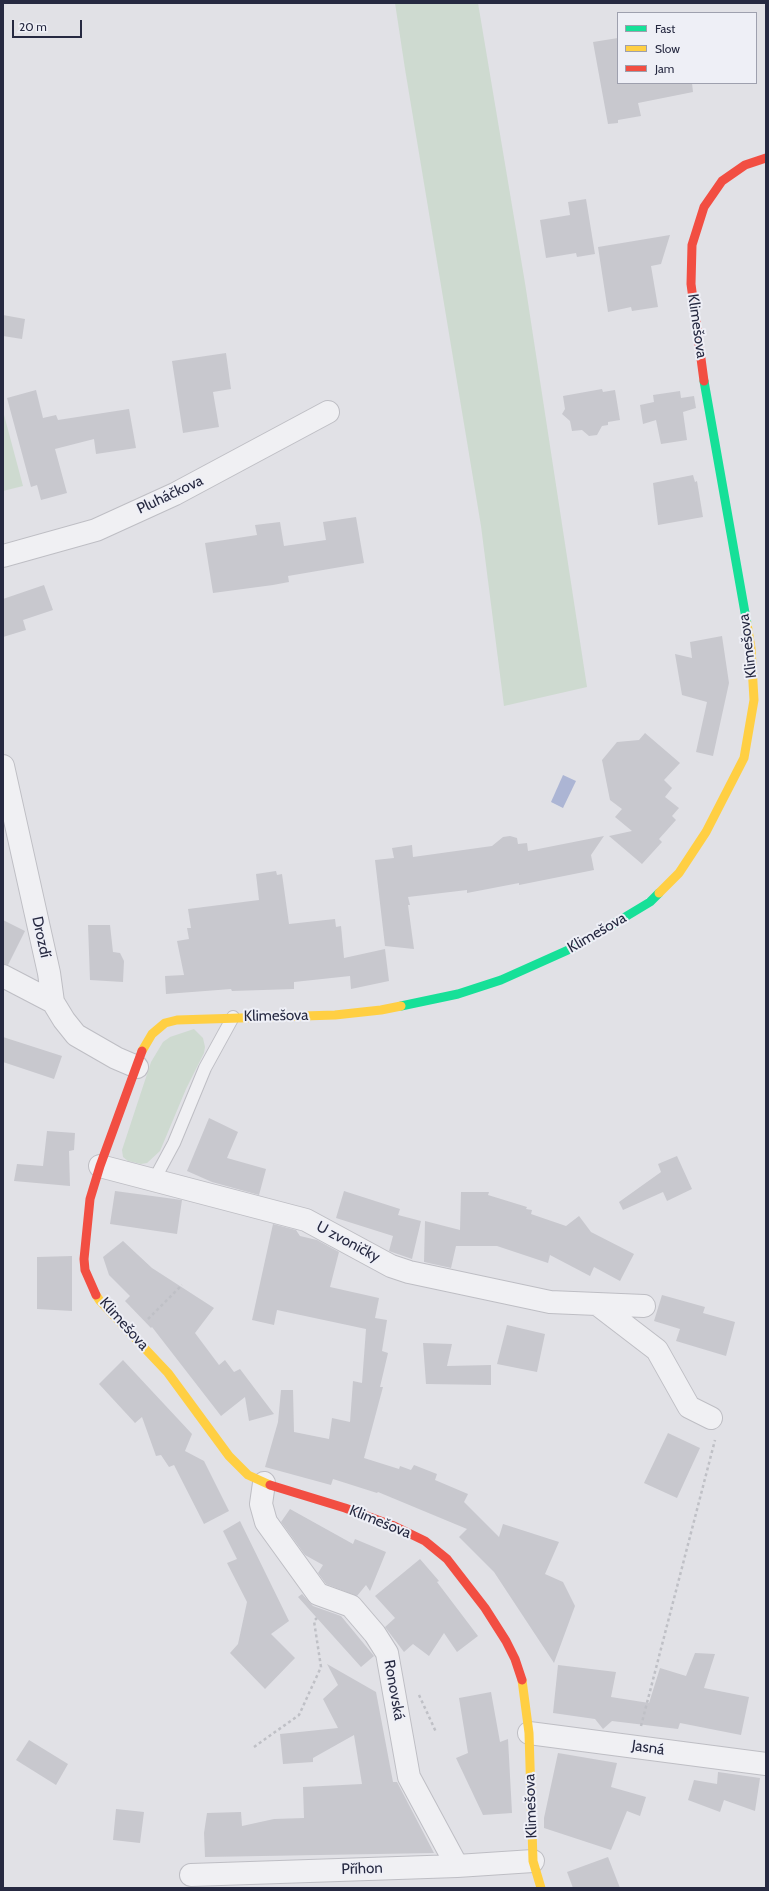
<!DOCTYPE html>
<html>
<head>
<meta charset="utf-8">
<style>
  body { margin:0 }
  #map { position:relative; width:769px; height:1891px; overflow:hidden; background:#e1e1e6; font-family:Cabin,sans-serif }
  canvas { display:block }
  .frame { position:absolute; inset:0; border:4px solid #262941; pointer-events:none }
  .legend { position:absolute; left:617px; top:12px; width:140px; height:72px; box-sizing:border-box; background:#eeeff6; border:1px solid #9ea0ae; margin:0; padding:5px 7px; list-style:none; font-size:12px; color:#262941 }
  .legend li { display:flex; align-items:center; gap:8px; height:20px }
  .legend b { width:20px; border:1px solid #9ea0ae }
  .scale { position:absolute; left:12px; top:20px; width:70px; height:18px; box-sizing:border-box; border:2px solid #262941; border-top:0; padding-left:5px; font-size:12px; line-height:14px; white-space:nowrap; color:#262941; -webkit-text-stroke:3px #eeeff6; paint-order:stroke }
</style>
</head>
<body>
<div id="map">
<canvas width="769" height="1891"></canvas>
<div class="frame"></div>
<ul class="legend">
<li><b style="height:5px;background:#16e098"></b>Fast</li>
<li><b style="height:5px;background:#ffcf43"></b>Slow</li>
<li><b style="height:5px;background:#f24e42"></b>Jam</li>
</ul>
<div class="scale">20 m</div>
</div>
<script>
const context = document.querySelector('canvas').getContext('2d');
context.lineJoin = 'round';
function fillPath(path, color) { context.fillStyle = color; context.fill(path, 'evenodd'); }
const poly = rows => new Path2D(rows.map(r => 'M' + r).join(''));
function trace(path, color, width, dash) { context.strokeStyle = color; context.lineWidth = width; context.lineCap = dash ? 'butt' : 'round'; context.setLineDash(dash || []); context.stroke(path); }
function label(font, color, halo, rows, align = 'center') {
  context.font = font + ' Cabin,sans-serif'; context.lineWidth = 4; context.setLineDash([]); context.textBaseline = 'middle'; context.strokeStyle = halo; context.fillStyle = color; for (const [text, x, y, turn = 0] of rows) {
    context.save(); context.translate(x, y); context.rotate((+turn || 0) * Math.PI / 180); context.textAlign = isNaN(turn) ? turn : align; if (halo) context.strokeText(text, 0, 0); context.fillText(text, 0, 0); context.restore();
  }
}
fillPath(poly([
  [395,3,478,3,525,283,587,687,504,706,481,526,405,69],
  [3,411,23,486,3,491],
  [194,1029,203,1038,205,1047,204,1053,186,1089,160,1151,147,1163,141,1164,128,1161,123,1157,122,1150,151,1062,163,1042,170,1037]
]), '#cedad0');
fillPath(poly([
  [563,775,576,781,563,808,551,802]
]), '#acb5d4');
fillPath(poly([
  [618,38,618,83,692,83,693,92,638,103,641,116,618,120,618,123,608,124,593,42],
  [586,199,595,254,577,257,576,253,546,258,540,220,570,215,568,202],
  [670,235,661,264,651,266,658,307,632,311,631,307,608,312,598,247],
  [3,315,25,319,22,339,3,336],
  [226,353,231,389,213,392,219,427,183,433,172,361],
  [602,389,603,392,615,390,620,420,608,422,608,425,602,426,597,435,589,436,582,430,572,431,570,421,562,414,565,409,563,396],
  [36,390,43,418,56,415,58,420,129,409,136,448,96,454,94,439,55,449,67,493,41,500,37,485,31,487,7,398],
  [680,391,681,398,694,396,696,408,683,412,687,440,661,444,656,420,643,424,640,405,654,402,653,395],
  [693,475,695,482,697,481,703,517,658,525,653,483],
  [356,517,364,563,288,576,289,582,273,585,213,593,205,543,257,535,255,525,280,522,284,546,326,540,323,522],
  [44,585,53,610,23,620,26,630,3,637,3,599],
  [722,636,729,683,713,756,696,752,707,702,682,695,675,654,692,658,690,642],
  [645,733,680,763,664,780,672,788,665,797,679,808,672,816,676,820,659,839,662,842,642,864,609,836,632,831,615,817,622,809,610,800,602,760,617,742,639,740],
  [510,836,517,838,518,844,527,843,528,851,604,836,591,855,594,870,519,885,519,883,467,893,467,890,408,897,410,905,408,905,414,949,385,946,375,860,394,858,392,848,412,845,413,857,492,846,503,837],
  [276,871,277,875,282,874,289,924,335,919,336,927,341,926,344,958,385,949,389,981,351,989,350,976,294,982,294,989,232,991,231,989,166,994,165,976,184,975,177,941,189,939,187,928,191,928,188,909,259,900,256,874],
  [3,920,25,931,8,965,3,964],
  [88,925,110,925,113,952,120,953,124,961,123,982,90,980],
  [3,1037,62,1056,54,1079,3,1062],
  [209,1118,238,1132,227,1158,266,1169,259,1195,212,1182,187,1171],
  [47,1131,75,1133,74,1150,69,1151,70,1186,14,1181,17,1164,43,1166],
  [677,1156,692,1189,667,1201,663,1192,623,1210,619,1202,661,1172,658,1164],
  [115,1191,182,1200,177,1234,110,1224],
  [344,1191,400,1209,398,1215,421,1221,412,1259,389,1251,393,1236,336,1218],
  [461,1192,489,1192,488,1195,527,1207,526,1209,532,1210,531,1214,566,1226,579,1216,591,1232,634,1254,620,1281,594,1267,590,1276,550,1255,548,1263,497,1246,456,1246,451,1268,424,1262,425,1221,460,1230],
  [273,1224,296,1230,300,1236,317,1240,339,1252,330,1287,379,1298,375,1318,387,1320,382,1351,388,1353,380,1387,383,1387,364,1458,399,1469,400,1466,411,1470,414,1465,437,1474,435,1480,468,1494,464,1502,499,1537,503,1524,559,1542,545,1574,563,1582,575,1606,554,1663,494,1572,459,1537,467,1529,378,1492,377,1493,333,1479,331,1485,265,1467,278,1422,281,1390,293,1390,294,1432,329,1439,332,1418,350,1422,353,1381,362,1383,366,1329,277,1310,274,1325,252,1320],
  [123,1241,152,1268,214,1308,195,1333,219,1365,225,1360,234,1372,240,1369,274,1414,249,1421,245,1397,221,1416,152,1327,151,1328,125,1301,130,1296,109,1275,103,1257],
  [72,1256,72,1311,37,1309,37,1257],
  [662,1295,705,1307,703,1313,735,1322,726,1356,676,1341,680,1329,654,1321],
  [507,1325,545,1334,537,1372,497,1364],
  [423,1343,452,1344,447,1366,491,1365,491,1385,426,1384],
  [123,1360,192,1434,185,1451,204,1461,229,1511,204,1524,174,1465,169,1467,161,1455,156,1456,142,1417,135,1423,99,1384],
  [668,1433,700,1448,677,1498,644,1483],
  [290,1509,353,1544,355,1539,386,1552,370,1591,366,1585,357,1596,326,1584,318,1573,323,1565,305,1555,281,1522],
  [240,1521,289,1621,271,1634,295,1658,265,1689,230,1653,238,1644,247,1602,227,1563,237,1559,223,1531],
  [420,1559,439,1581,437,1582,478,1636,457,1652,444,1633,429,1656,413,1644,404,1652,385,1627,395,1618,375,1596],
  [302,1594,313,1606,341,1616,374,1656,361,1667,298,1597],
  [695,1653,715,1654,704,1688,749,1697,741,1735,680,1723,678,1729,612,1721,603,1729,595,1719,553,1713,558,1665,616,1672,611,1697,649,1703,660,1668,686,1676],
  [327,1664,376,1692,393,1782,397,1782,434,1853,205,1857,204,1833,207,1813,241,1812,242,1826,274,1819,304,1818,303,1787,362,1784,354,1735,313,1758,313,1762,283,1764,280,1734,338,1728,323,1699,338,1685],
  [491,1692,500,1742,508,1739,512,1813,483,1815,456,1758,468,1753,459,1698],
  [29,1740,68,1764,56,1785,16,1760],
  [558,1753,617,1763,611,1787,646,1797,640,1816,627,1811,611,1850,544,1828,544,1818],
  [718,1772,760,1778,755,1811,724,1800,720,1812,688,1800,694,1780,717,1784],
  [116,1809,144,1812,140,1843,113,1840],
  [608,1857,620,1888,573,1888,567,1872]
]), '#c8c8ce');
const lane = poly([
  [154,1180,174,1143,205,1068,233,1017]
]);
const street = poly([
  [3,556,96,530,175,494,328,412],
  [3,766,49,973,53,1002,64,1020,76,1035,116,1058,137,1067],
  [3,976,53,1002],
  [100,1166,306,1220,391,1266,409,1272,550,1302,644,1306],
  [597,1304,657,1350,689,1407,711,1418],
  [264,1483,261,1504,266,1522,318,1594,351,1606,375,1634,387,1653,409,1777,457,1866],
  [529,1733,766,1764],
  [191,1875,457,1866,533,1861]
]);
trace(lane, '#bebec4', 14);
trace(street, '#bebec4', 24);
trace(poly([
  [148,1319,182,1285],
  [419,1695,436,1732],
  [641,1726,715,1440],
  [254,1747,299,1715,321,1667,314,1621,317,1618]
]), '#bfc0c6', 2.5, [3, 3]);
trace(lane, '#f0f0f3', 12);
trace(street, '#f0f0f3', 22);
trace(poly([
  [704,381,747,624],
  [401,1006,458,994,501,980,577,946,650,902,659,893]
]), '#16e098', 9);
trace(poly([
  [659,893,679,873,706,832,744,758,754,700,751,648,747,624],
  [142,1051,152,1034,165,1023,177,1020,335,1015,381,1010,401,1006],
  [96,1295,100,1301,168,1373,229,1456,248,1475,270,1485],
  [522,1680,529,1733,533,1861,541,1888]
]), '#ffcf43', 9);
trace(poly([
  [704,381,691,284,692,245,704,207,722,181,745,165,766,158],
  [96,1295,85,1270,84,1259,90,1199,100,1166,142,1051],
  [270,1485,345,1508,394,1526,425,1541,447,1559,485,1608,506,1641,515,1659,522,1680]
]), '#f24e42', 9);
label('15px', '#262941', '#eeeff6', [
  ["Klimešova",697,326,82],
  ["Pluháčkova",170,495,-25],
  ["Klimešova",748,646,-97],
  ["Klimešova",597,933,-30],
  ["Drozdí",41,937,78],
  ["Klimešova",276,1016,-1],
  ["U zvoničky",348,1242,28],
  ["Klimešova",124,1324,48],
  ["Klimešova",380,1522,22],
  ["Ronovská",394,1690,80],
  ["Jasná",648,1748,8],
  ["Klimešova",531,1806,-92],
  ["Příhon",362,1869,-2]
]);
</script>
</body>
</html>
